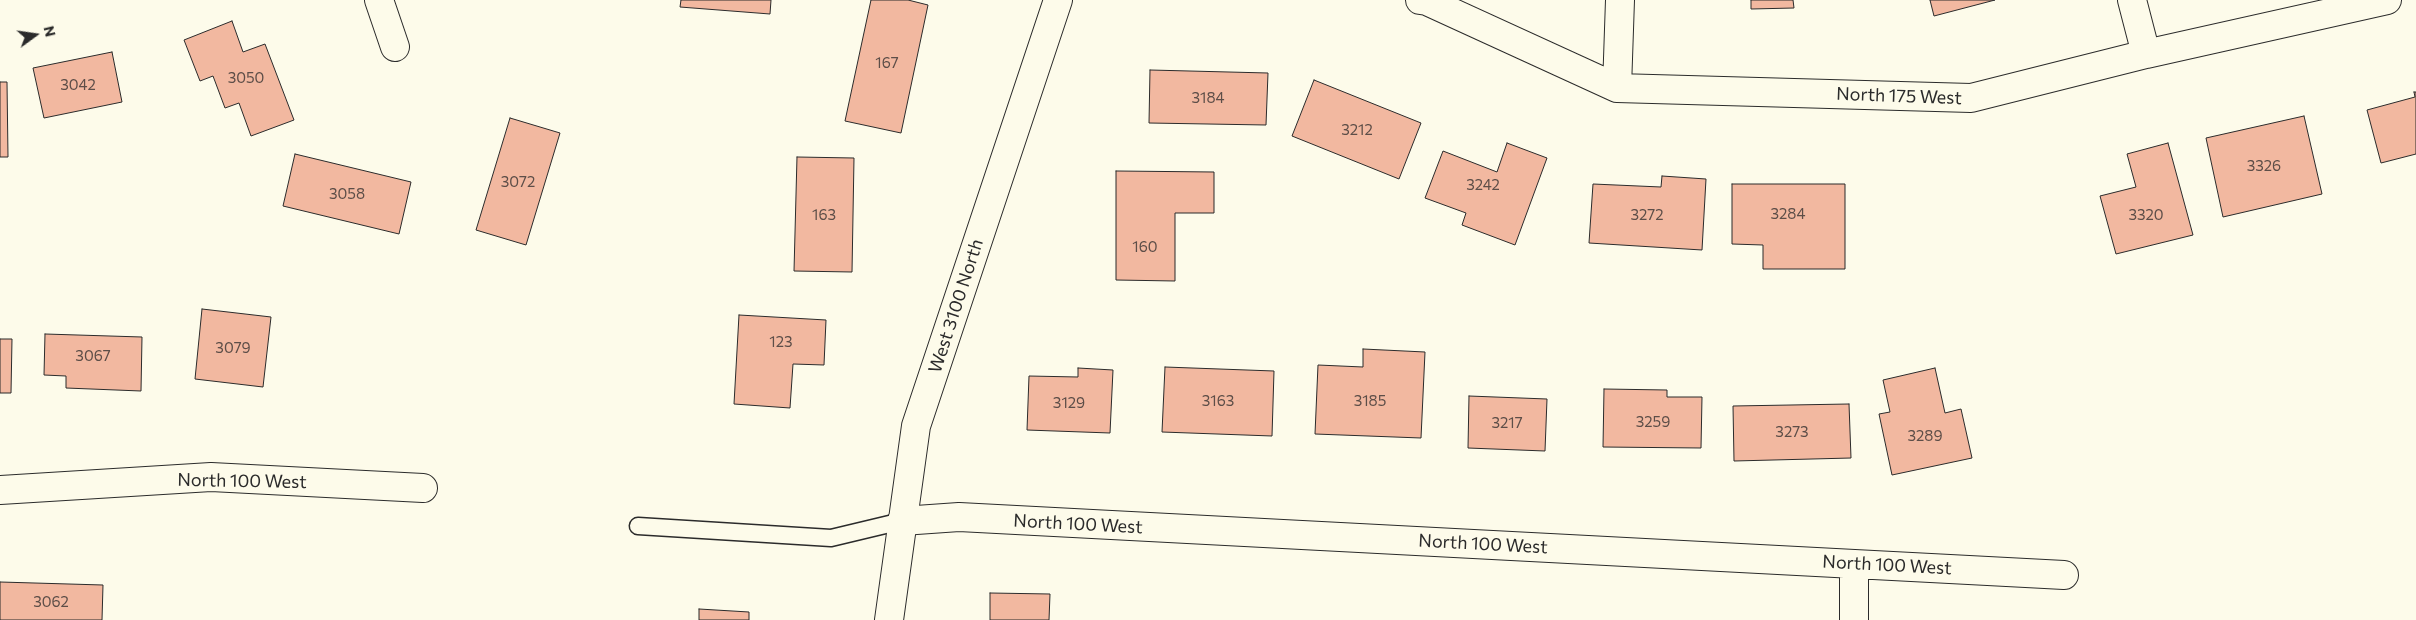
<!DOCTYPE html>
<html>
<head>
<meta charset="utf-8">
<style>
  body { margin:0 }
  #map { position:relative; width:2416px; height:620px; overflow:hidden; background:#fdfbea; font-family:Commissioner,sans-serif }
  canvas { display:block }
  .north { position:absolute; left:10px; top:10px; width:50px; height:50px; -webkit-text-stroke:4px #fdfbea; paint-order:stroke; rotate:76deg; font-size:14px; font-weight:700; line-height:20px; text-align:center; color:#2b2b2b }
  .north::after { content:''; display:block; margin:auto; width:18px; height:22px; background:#2b2b2b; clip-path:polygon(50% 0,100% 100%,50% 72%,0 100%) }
</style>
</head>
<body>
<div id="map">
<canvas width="2416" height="620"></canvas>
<div class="north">N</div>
</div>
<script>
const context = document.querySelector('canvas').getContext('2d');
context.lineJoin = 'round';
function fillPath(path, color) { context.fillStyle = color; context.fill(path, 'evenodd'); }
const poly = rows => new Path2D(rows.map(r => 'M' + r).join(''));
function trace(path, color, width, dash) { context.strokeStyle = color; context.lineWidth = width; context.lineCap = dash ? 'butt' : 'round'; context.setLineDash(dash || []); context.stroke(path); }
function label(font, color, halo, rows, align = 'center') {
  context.font = font + ' Commissioner,sans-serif'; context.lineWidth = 4; context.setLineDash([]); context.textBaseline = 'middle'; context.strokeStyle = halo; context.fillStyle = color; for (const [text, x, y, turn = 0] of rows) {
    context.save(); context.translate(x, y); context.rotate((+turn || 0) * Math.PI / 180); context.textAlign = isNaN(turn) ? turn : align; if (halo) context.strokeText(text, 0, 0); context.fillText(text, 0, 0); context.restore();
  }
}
const building = poly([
  [681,0,771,0,770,14,680,7,681,0],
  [871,0,908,0,928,5,901,133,845,121,871,0],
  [1751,0,1793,0,1794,8,1751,9,1751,0],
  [1930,0,1995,0,1934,16,1930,0],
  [232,21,243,52,265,44,294,120,251,136,239,103,225,108,213,76,200,81,184,40,232,21],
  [112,52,122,102,44,118,33,68,112,52],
  [1150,70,1268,73,1266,125,1149,123,1150,70],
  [1314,80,1421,123,1399,179,1292,136,1314,80],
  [0,82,7,82,8,157,0,157,0,82],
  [2414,92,2416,92,2416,154,2381,163,2367,110,2415,97,2414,92],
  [2304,116,2322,194,2223,217,2206,138,2304,116],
  [510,118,560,133,526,245,476,230,510,118],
  [1507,143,1547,158,1515,245,1462,225,1466,213,1425,198,1443,151,1497,172,1507,143],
  [2168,143,2193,235,2116,254,2100,196,2136,187,2127,154,2168,143],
  [295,154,411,182,399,234,283,206,295,154],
  [797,157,854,158,852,272,794,271,797,157],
  [1116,171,1214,172,1214,213,1175,213,1175,281,1116,280,1116,171],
  [1662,176,1706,179,1702,250,1589,243,1593,184,1661,187,1662,176],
  [1732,184,1845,184,1845,269,1763,269,1763,245,1732,244,1732,184],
  [202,309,271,317,263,387,195,379,202,309],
  [739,315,826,320,824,365,793,364,790,408,734,404,739,315],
  [45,334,142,337,141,391,66,388,66,376,44,375,45,334],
  [0,339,12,339,11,393,0,393,0,339],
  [1363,349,1425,352,1421,438,1315,434,1318,365,1363,367,1363,349],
  [1165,367,1274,371,1272,436,1162,432,1165,367],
  [1078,368,1113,370,1110,433,1027,430,1029,376,1078,377,1078,368],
  [1935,368,1945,413,1961,409,1972,458,1892,475,1879,414,1890,412,1883,380,1935,368],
  [1604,389,1667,390,1667,397,1702,397,1701,448,1603,447,1604,389],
  [1469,396,1547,399,1545,451,1468,448,1469,396],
  [1849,404,1851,458,1734,461,1733,406,1849,404],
  [0,582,103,585,102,620,0,620,0,582],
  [990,593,1050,594,1049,620,990,620,990,593],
  [699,609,749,612,749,620,699,620,699,609]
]);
fillPath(building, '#f2b8a0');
trace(building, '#2b2b2b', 1);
const service = poly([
  [638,526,831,538,902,521]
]);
const minor = poly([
  [379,0,395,47],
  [1420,0,1427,1,1617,88,1971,98,2146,54,2387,0],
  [2132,0,2146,54],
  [1617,88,1620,0],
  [0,490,211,477,423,488],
  [902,521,959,517,2064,575],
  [1854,564,1854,620]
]);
const tertiary = poly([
  [889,620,916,426,1058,0]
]);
trace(service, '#2b2b2b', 19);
trace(minor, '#2b2b2b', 30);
trace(tertiary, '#2b2b2b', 30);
trace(service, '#fdfbea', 16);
trace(minor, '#fdfbea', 28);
trace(tertiary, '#fdfbea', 28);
label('15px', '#5d4e48', null, [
  ["167",887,63],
  ["3050",246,78],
  ["3042",78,85],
  ["3184",1208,98],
  ["3212",1357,130],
  ["3326",2264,166],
  ["3072",518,182],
  ["3242",1483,185],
  ["3058",347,194],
  ["3284",1788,214],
  ["163",824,215],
  ["3272",1647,215],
  ["3320",2146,215],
  ["160",1145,247],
  ["123",781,342],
  ["3079",233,348],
  ["3067",93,356],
  ["3163",1218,401],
  ["3185",1370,401],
  ["3129",1069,403],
  ["3259",1653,422],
  ["3217",1507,423],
  ["3273",1792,432],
  ["3289",1925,436],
  ["3062",51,602]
]);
label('18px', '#2b2b2b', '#fdfbea', [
  ["North 175 West",1899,96,2],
  ["West 3100 North",956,306,-72],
  ["North 100 West",242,481,1],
  ["North 100 West",1078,524,3],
  ["North 100 West",1483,544,3],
  ["North 100 West",1887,565,3]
]);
</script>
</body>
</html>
